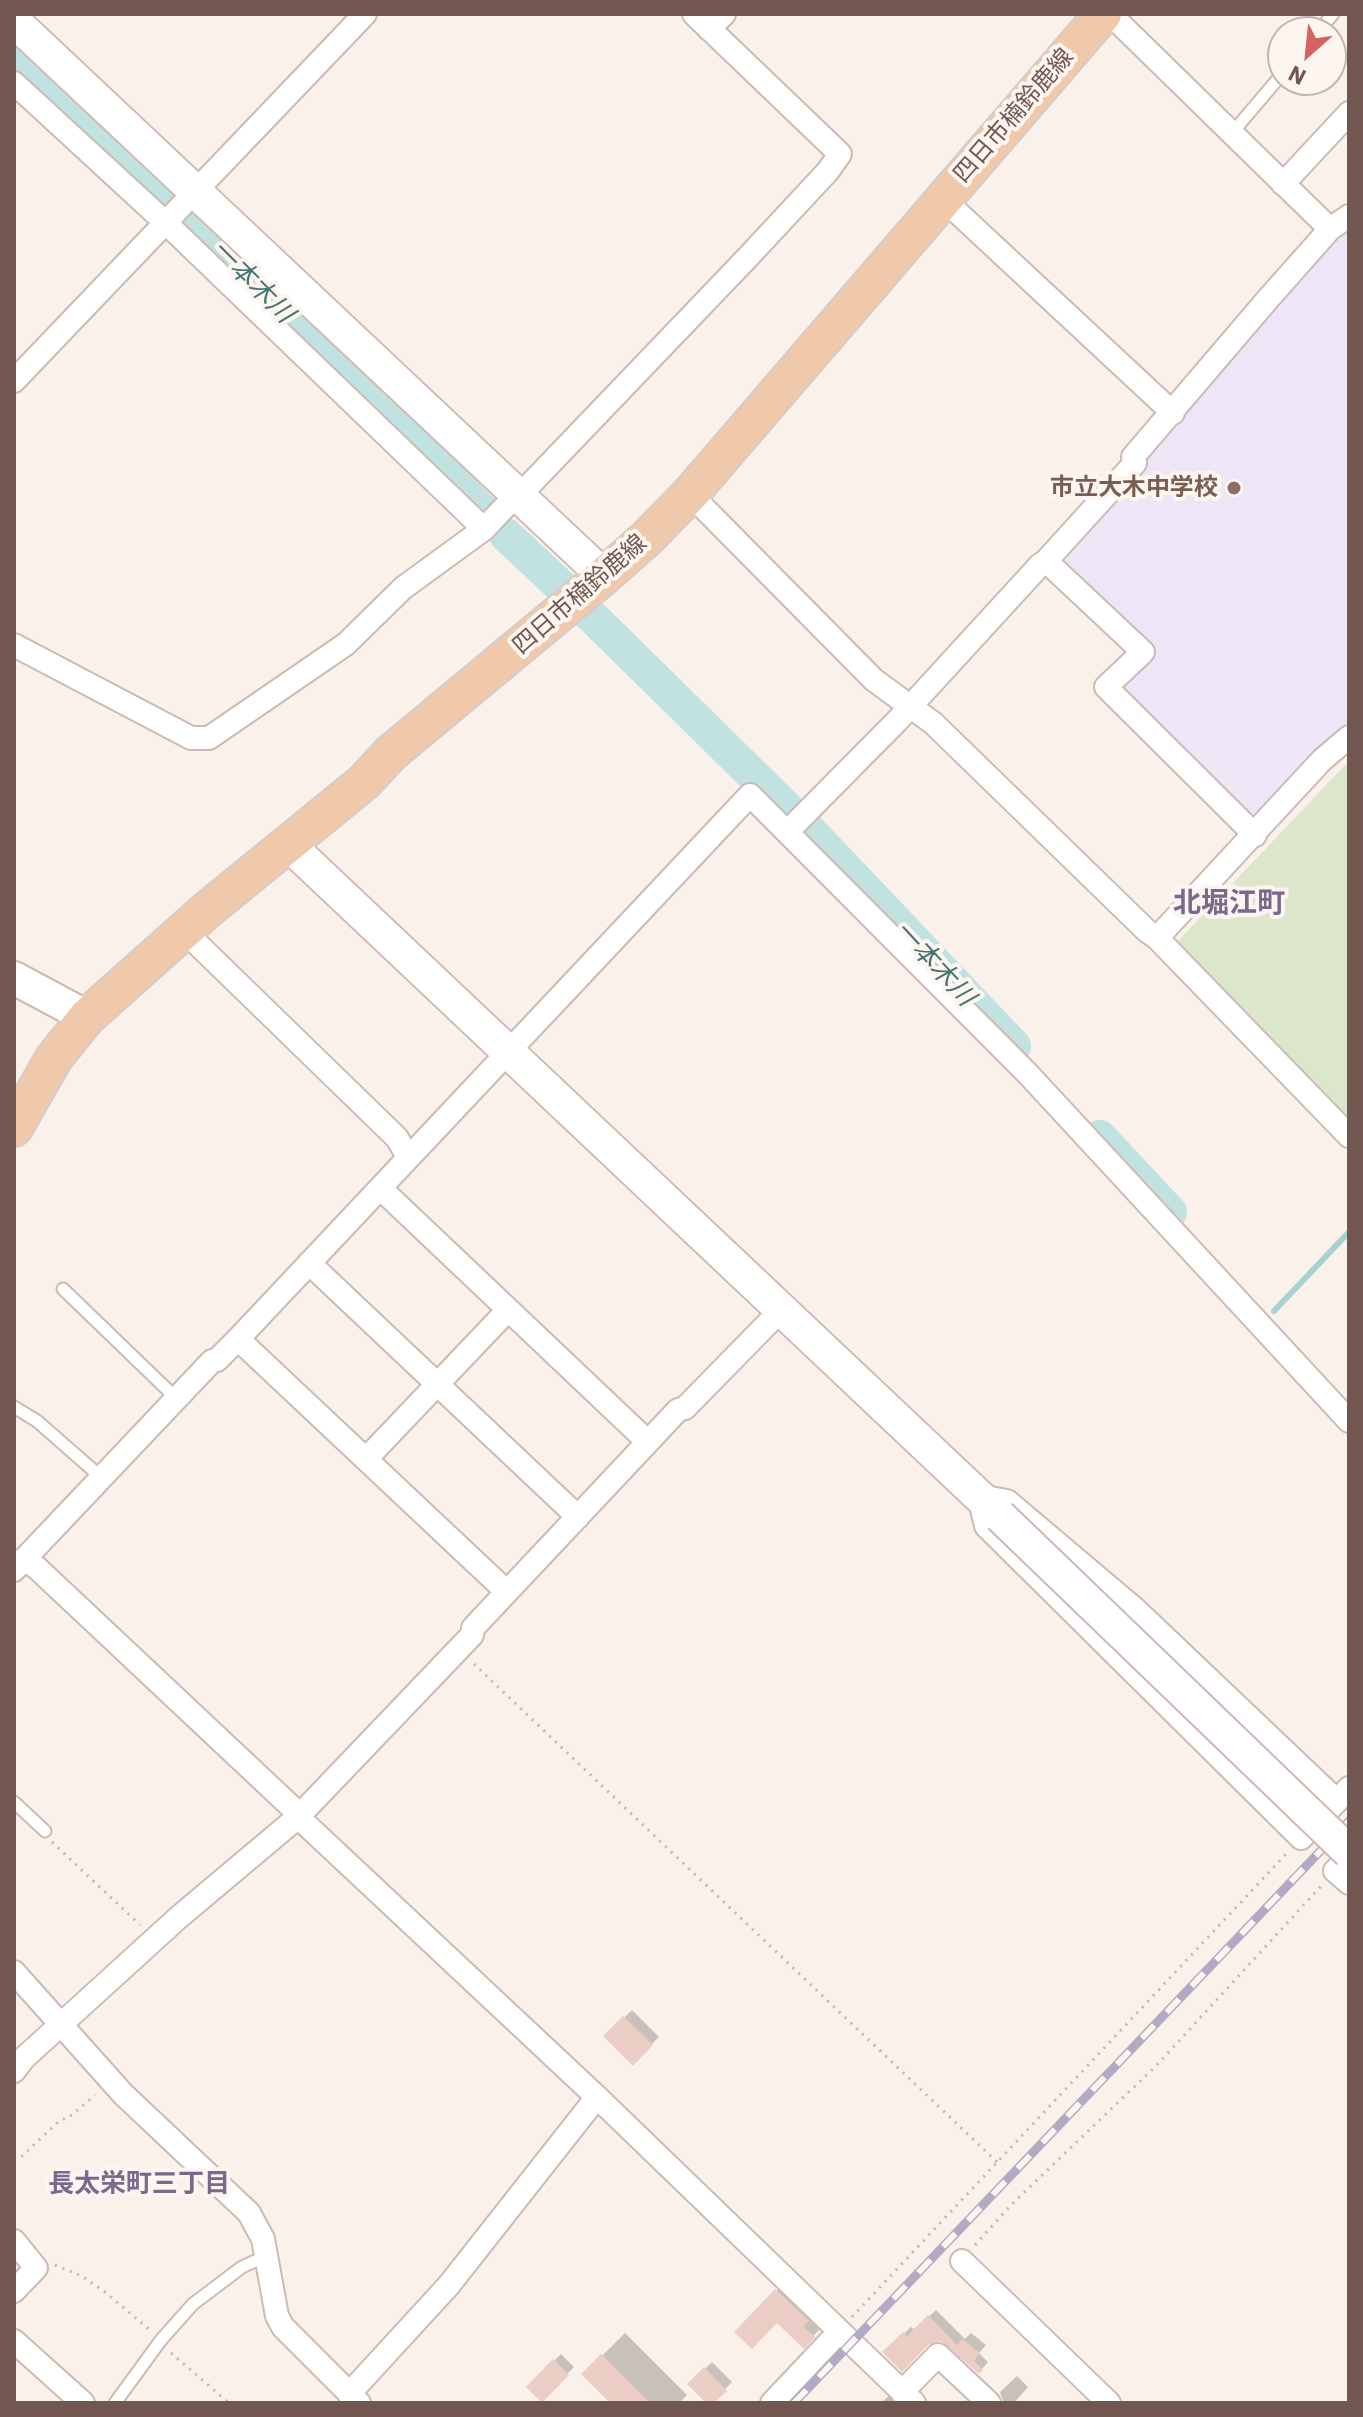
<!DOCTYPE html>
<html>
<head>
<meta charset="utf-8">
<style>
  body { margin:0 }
  #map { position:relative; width:1363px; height:2417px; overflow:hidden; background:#faf1ea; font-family:"IBM Plex Sans",sans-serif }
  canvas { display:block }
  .frame { position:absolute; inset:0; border:16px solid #725650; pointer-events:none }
  .north { position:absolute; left:1267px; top:16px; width:80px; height:80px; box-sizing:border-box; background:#fdf5f0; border:2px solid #c5b5b0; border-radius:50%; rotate:207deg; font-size:22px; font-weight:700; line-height:32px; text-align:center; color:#725650 }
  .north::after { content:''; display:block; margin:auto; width:28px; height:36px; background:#d5625e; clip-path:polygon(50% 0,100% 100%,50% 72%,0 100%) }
</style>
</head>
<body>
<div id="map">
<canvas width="1363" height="2417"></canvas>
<div class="frame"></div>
<div class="north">N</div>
</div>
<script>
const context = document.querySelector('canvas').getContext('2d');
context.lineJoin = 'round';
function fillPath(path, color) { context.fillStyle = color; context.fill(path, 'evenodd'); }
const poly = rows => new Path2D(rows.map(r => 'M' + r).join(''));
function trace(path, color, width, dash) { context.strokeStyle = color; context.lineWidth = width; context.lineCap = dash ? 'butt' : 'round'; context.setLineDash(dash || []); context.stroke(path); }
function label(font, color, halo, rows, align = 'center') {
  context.font = font + ' "IBM Plex Sans","Noto Sans JP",sans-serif'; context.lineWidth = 8; context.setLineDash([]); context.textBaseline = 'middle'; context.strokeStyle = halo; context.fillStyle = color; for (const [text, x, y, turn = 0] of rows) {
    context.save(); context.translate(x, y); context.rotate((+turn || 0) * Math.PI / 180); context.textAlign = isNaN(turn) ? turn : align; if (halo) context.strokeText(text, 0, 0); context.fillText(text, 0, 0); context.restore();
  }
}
fillPath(poly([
  [1344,226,1349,228,1349,730,1257,821,1249,820,1119,689,1148,650,1060,564,1060,555]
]), '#eee6f7');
fillPath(poly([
  [1346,764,1349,768,1349,1123,1178,941]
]), '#dbe6ca');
fillPath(poly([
  [632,2010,659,2037,633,2063,606,2036],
  [783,2284,814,2313,808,2318,820,2329,804,2346,777,2320,737,2332],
  [936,2310,965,2339,971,2333,986,2345,979,2353,988,2362,979,2372,941,2339,885,2352,911,2327,915,2330],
  [625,2333,687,2395,679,2403,613,2403,584,2374],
  [561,2354,574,2367,542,2400,529,2387],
  [712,2362,732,2382,714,2400,717,2403,702,2403,705,2400,690,2384],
  [1017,2376,1028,2387,1014,2403,1004,2403,1000,2392],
  [893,2392,905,2403,881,2403]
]), '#0003');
trace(poly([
  [1274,1311,1349,1232]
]), '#a8d2d1', 6);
trace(poly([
  [14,55,191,221,486,514],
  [506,535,568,593,806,827,1014,1046],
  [1100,1137,1170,1212]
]), '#c0e2e0', 34);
fillPath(poly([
  [623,2016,653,2045,633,2066,603,2036],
  [775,2289,809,2321,803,2326,815,2337,804,2349,777,2323,752,2349,734,2332],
  [928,2315,957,2345,962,2339,980,2353,974,2361,983,2370,979,2374,941,2341,928,2345,902,2372,882,2352,903,2332,907,2336],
  [601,2354,650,2403,610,2403,581,2374],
  [553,2359,569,2375,542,2403,526,2387],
  [704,2367,727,2391,714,2403,706,2403,687,2384]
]), '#eccdc5');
const lane = poly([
  [1318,32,1333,14],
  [1232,133,1283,73],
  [63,1289,177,1399],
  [14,1407,37,1421,102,1478],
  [14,1802,45,1831],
  [115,2403,161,2340,193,2304,242,2267,266,2256]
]);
const street = poly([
  [1110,14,1330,229],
  [709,29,724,14],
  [14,83,166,223,484,529],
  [1283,184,1349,113],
  [942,198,1173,413],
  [14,381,365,14],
  [690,494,874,680,933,723,1147,931,1157,938,1349,1136],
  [520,495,748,257,828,171,840,154,694,14],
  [1046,561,1143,652,1106,687,1255,835],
  [14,645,191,738,209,738,346,644,403,588,484,529,518,493],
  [787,832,897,721,1040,565,1046,561,1135,463,1133,457,1268,299,1330,229,1349,216],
  [184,931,397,1138,408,1157],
  [1157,938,1322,760,1349,737],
  [380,1188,648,1442],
  [309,1263,578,1517],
  [238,1339,507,1592],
  [366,1459,508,1310],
  [24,1559,37,1568,300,1815],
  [14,1570,212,1361,217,1360,238,1339,750,795,1028,1074,1349,1421],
  [1337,1801,1136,1610,1007,1501,979,1496,986,1526,1301,1838,1337,1801,1349,1788],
  [298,1817,597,2097,914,2403],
  [1349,1857,1335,1871,1349,1883],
  [14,1972,123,2094,249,2213,263,2239,277,2316,283,2327,359,2403],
  [14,2071,24,2058,179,1917,298,1817,472,1635,473,1628,678,1410,685,1408,781,1310],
  [14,2241,36,2268,14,2291],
  [962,2261,1109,2403],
  [14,2341,83,2403],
  [902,2392,938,2355,989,2403],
  [349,2394,449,2285,597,2097],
  [772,2403,839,2332]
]);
const secondary = poly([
  [14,21,604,576],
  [289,845,1000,1516],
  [14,978,87,1017]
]);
const primary = poly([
  [14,1128,54,1058,87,1017,207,910,364,782,391,753,604,576,647,538,690,494,1103,14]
]);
trace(lane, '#cdbab4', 15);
trace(street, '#cdbab4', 26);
trace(secondary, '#cfb9b2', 36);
trace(primary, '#d5ccca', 40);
trace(poly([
  [474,1664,998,2163],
  [52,1842,140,1925],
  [14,2157,20,2158,58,2122,72,2115,95,2095],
  [975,2245,1010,2206,1156,2066,1322,1885],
  [55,2265,82,2276,105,2292,150,2330],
  [852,2317,1287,1853],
  [171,2353,229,2403]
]), '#d1b0a8', 3, [2, 6]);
trace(lane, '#fff', 11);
trace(street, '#fff', 22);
trace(secondary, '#fff', 32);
trace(primary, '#f0c9ab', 36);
const rail = poly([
  [794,2403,1349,1821]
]);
trace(rail, '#b2a9c3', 9);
trace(rail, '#fdf5f0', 6, [18]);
const secondaryBridge = poly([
  [1000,1516,1349,1852]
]);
trace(secondaryBridge, '#cfb9b2', 36, []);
trace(secondaryBridge, '#fff', 32);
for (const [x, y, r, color] of [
  [1234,488,8,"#8d6e63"]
]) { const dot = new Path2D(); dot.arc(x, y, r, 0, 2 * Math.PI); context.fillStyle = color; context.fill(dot); trace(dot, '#fdf5f0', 3); }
label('24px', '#725650', '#fdf5f0', [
  ["四日市楠鈴鹿線",1014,116,-49],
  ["四日市楠鈴鹿線",580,595,-41]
]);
label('bold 24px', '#785e54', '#fdf5f0', [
  ["市立大木中学校",1218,488]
], 'right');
label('italic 26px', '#467573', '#fdf5f0', [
  ["一本木川",252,282,45],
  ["一本木川",934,964,47]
]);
label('bold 26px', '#7a688d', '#fdf5f0', [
  ["長太栄町三丁目",139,2184]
]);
label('bold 28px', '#7a688d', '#fdf5f0', [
  ["北堀江町",1229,904]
]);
</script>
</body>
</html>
